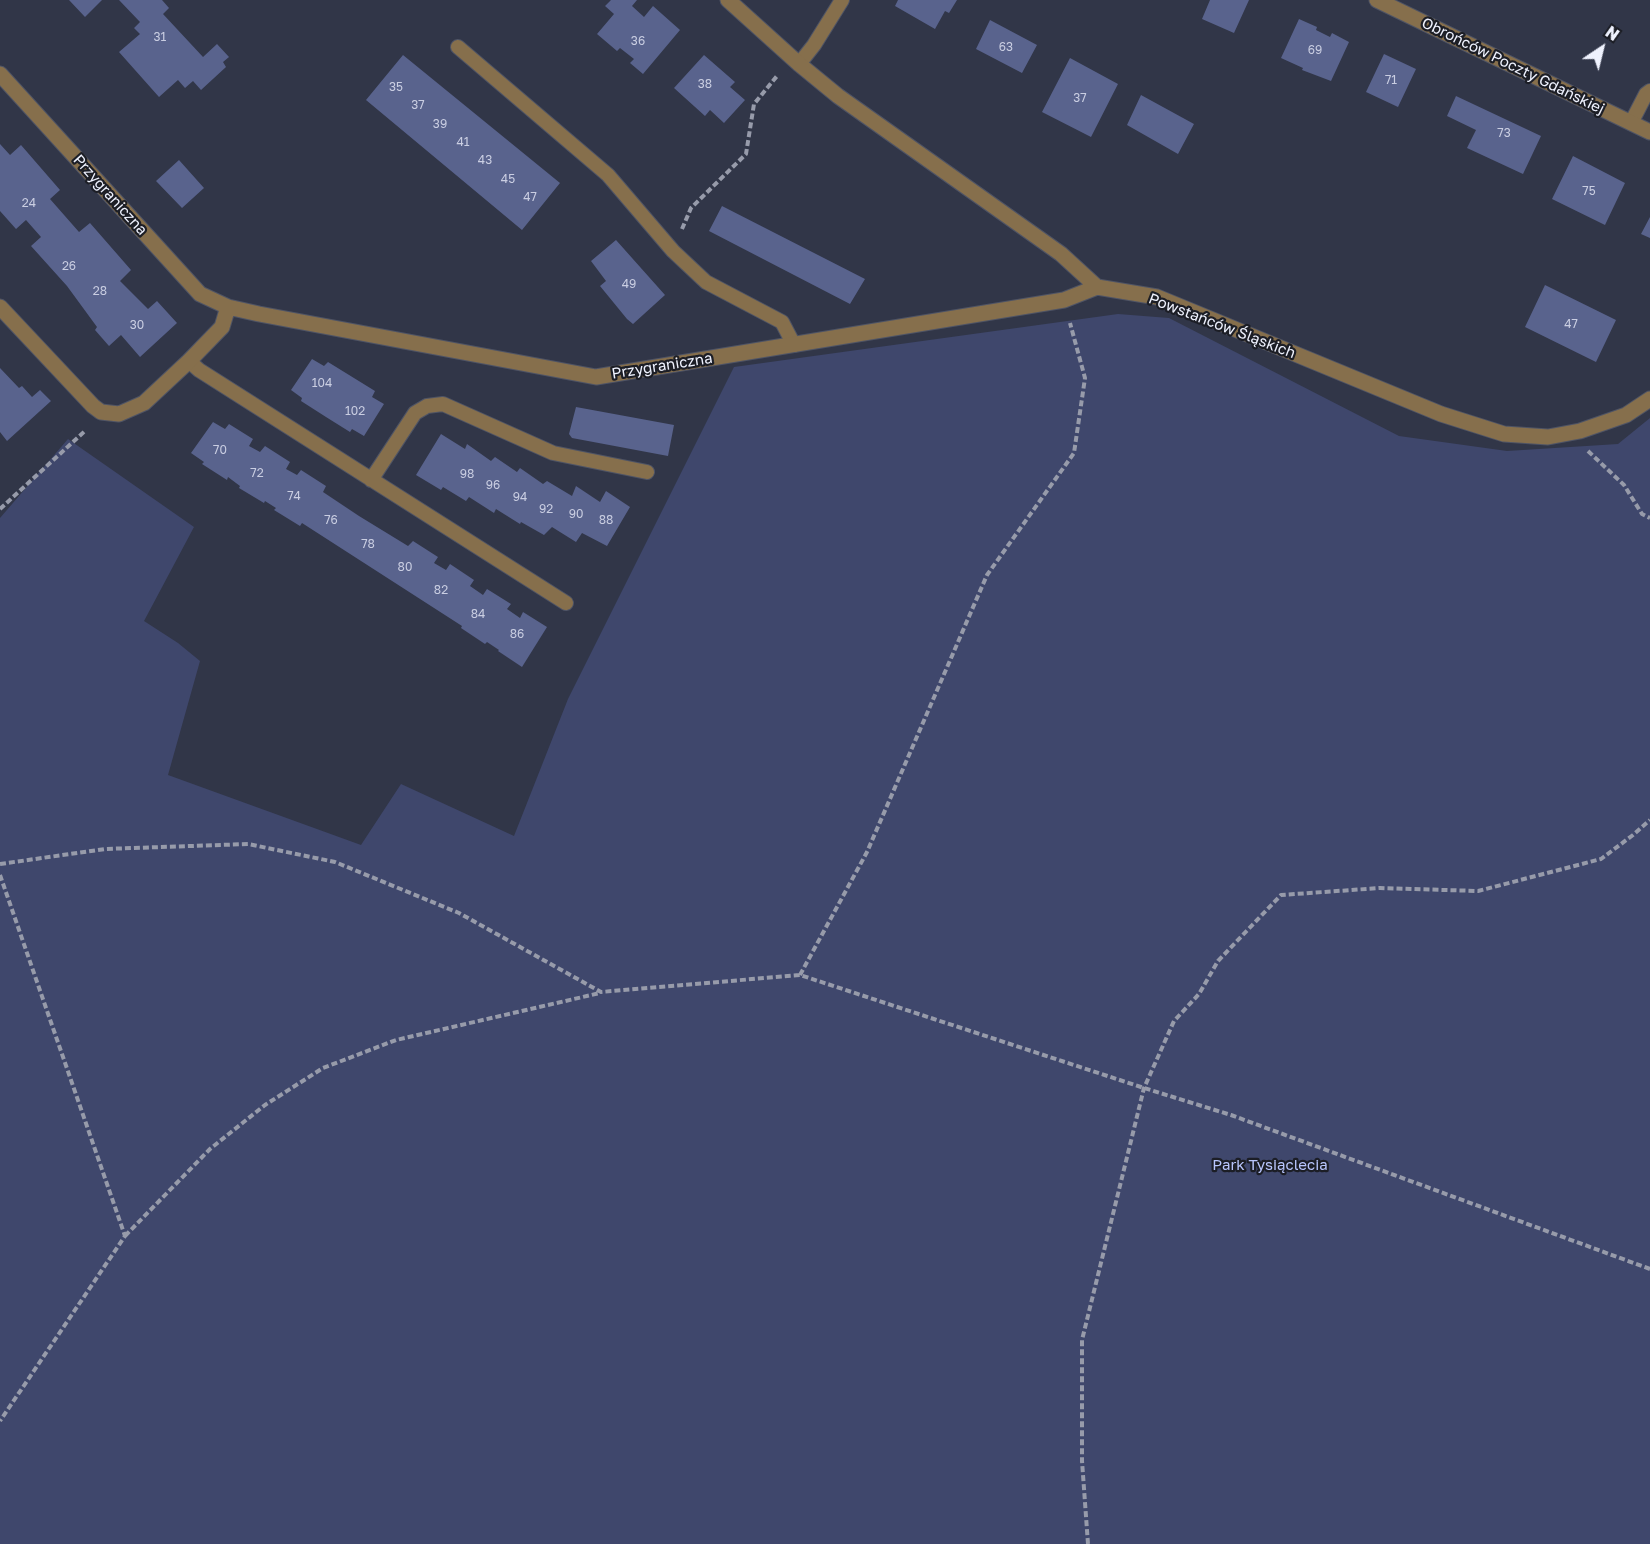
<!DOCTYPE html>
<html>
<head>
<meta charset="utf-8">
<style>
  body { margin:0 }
  #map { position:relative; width:1650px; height:1544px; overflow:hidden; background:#313648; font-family:"Golos Text",sans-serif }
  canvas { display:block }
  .north { position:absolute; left:1572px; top:18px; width:60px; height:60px; -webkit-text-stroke:4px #1c1e26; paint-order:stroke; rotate:35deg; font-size:16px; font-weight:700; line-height:24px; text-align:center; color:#eff2fe }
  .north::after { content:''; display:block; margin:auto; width:21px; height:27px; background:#eff2fe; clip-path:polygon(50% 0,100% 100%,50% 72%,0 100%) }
</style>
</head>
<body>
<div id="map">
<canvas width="1650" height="1544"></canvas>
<div class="north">N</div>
</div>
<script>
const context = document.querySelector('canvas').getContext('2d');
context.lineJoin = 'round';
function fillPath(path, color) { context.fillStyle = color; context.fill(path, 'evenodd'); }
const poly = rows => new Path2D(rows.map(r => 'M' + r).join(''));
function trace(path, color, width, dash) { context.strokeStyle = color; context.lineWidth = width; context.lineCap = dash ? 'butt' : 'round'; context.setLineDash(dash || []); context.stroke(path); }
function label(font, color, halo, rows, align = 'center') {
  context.font = font + ' "Golos Text",sans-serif'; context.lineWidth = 4.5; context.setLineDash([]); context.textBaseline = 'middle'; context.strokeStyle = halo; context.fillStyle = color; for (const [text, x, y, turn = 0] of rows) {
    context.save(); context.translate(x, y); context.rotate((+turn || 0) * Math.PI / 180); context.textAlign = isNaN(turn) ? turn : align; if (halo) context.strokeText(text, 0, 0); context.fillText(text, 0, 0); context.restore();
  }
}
fillPath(poly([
  [1118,314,1169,318,1399,436,1507,451,1618,444,1650,418,1650,1544,0,1544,0,518,68,439,194,527,144,621,178,643,200,661,168,775,361,845,401,784,514,836,568,699,734,367]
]), '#3f476c');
fillPath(poly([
  [69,0,102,0,85,17],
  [119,0,162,0,169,8,163,14,203,57,217,44,229,57,223,62,226,67,201,90,193,81,185,88,178,80,159,97,119,52,140,34,134,28,140,22],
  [611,0,637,0,632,6,644,17,653,6,680,30,643,74,630,63,634,59,620,48,617,51,597,34,614,14,605,6],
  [898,0,957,0,949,13,945,11,935,29,895,6],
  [1210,0,1249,0,1234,33,1202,19],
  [1299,19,1317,27,1316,30,1330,37,1332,33,1349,42,1331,81,1302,70,1303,68,1281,58],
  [990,20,1037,45,1022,73,976,49],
  [1384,54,1416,69,1398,107,1366,92],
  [403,55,560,183,522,230,366,100],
  [704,55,735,82,730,87,745,100,724,123,710,110,705,116,674,88],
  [1070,58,1118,84,1091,137,1042,112],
  [1141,95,1194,124,1178,154,1127,125],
  [1456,96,1541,136,1523,174,1467,148,1476,130,1447,116],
  [0,144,10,155,21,145,60,190,50,199,79,232,90,223,131,270,120,281,148,309,157,301,177,323,140,357,121,335,109,346,95,330,97,327,67,286,31,246,41,237,26,220,16,229,0,211],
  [1573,156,1625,183,1605,225,1552,199],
  [179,160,204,188,182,208,156,181],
  [722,206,865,279,850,304,709,231],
  [1650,217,1650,238,1641,234],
  [616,240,665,295,633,324,627,319,600,286,606,281,591,261],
  [1545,285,1616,320,1596,362,1525,327],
  [312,359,324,366,328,362,375,391,372,397,384,404,364,436,352,429,350,432,326,417,301,401,302,398,291,390],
  [0,368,19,388,22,386,32,397,40,390,51,401,7,441,0,432],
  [576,407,674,425,668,456,572,438,569,434],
  [213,422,225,429,229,424,253,439,249,446,260,452,265,446,290,462,286,469,297,475,301,470,326,486,323,492,359,516,408,546,413,541,438,557,434,563,446,570,450,564,474,580,470,586,483,595,487,589,511,604,507,609,520,618,523,612,547,627,522,667,498,651,499,650,487,642,485,644,461,628,462,626,302,523,300,526,274,510,276,508,265,501,264,503,239,488,240,486,228,477,227,480,202,464,204,462,191,453],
  [441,434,465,449,467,444,491,461,495,457,517,472,520,468,543,484,547,481,572,496,576,486,600,502,606,491,630,507,607,546,582,533,576,542,552,527,544,535,521,522,520,524,496,509,494,513,469,497,466,501,443,487,441,490,416,475]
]), '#59638d');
const lane = poly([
  [458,47,608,175,673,251,706,282,782,322,794,345],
  [799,64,814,45,842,0],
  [1631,123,1646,94,1650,91],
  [189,361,199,370,566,603],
  [371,480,415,413,427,406,443,404,553,453,647,472]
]);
const street = poly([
  [728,0,799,64,838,96,1061,254,1097,287,1157,297,1441,414,1504,434,1548,437,1580,431,1626,415,1650,399],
  [1377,0,1650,132],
  [0,74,200,294,228,307,259,314,596,377,1064,300,1097,287],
  [0,307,93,406,101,412,119,414,144,403,189,361,222,327,228,307]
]);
trace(lane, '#4f5465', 16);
trace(street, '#4f5465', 17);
trace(poly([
  [682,229,691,208,746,154,754,104,777,76],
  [1588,451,1624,485,1642,514,1650,518],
  [0,509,86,430],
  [0,864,105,849,248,844,335,862,459,913,601,992,800,975,1144,1088,1231,1115,1650,1269],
  [0,875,125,1236,0,1421],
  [800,975,867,852,987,575,1074,453,1085,378,1070,323],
  [125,1236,210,1149,265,1105,323,1068,396,1040,600,993],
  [1088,1544,1082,1461,1082,1340,1144,1088,1174,1021,1199,994,1218,961,1281,895,1380,888,1478,891,1601,859,1633,835,1650,820]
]), '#979baa', 4, [6, 3]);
trace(lane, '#866f4c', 14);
trace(street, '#866f4c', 15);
label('12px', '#cacee2', null, [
  ["31",160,37],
  ["36",638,41],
  ["63",1006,47],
  ["69",1315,50],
  ["71",1391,80],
  ["38",705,84],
  ["35",396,87],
  ["37",1080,98],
  ["37",418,105],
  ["39",440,124],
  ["73",1504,133],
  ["41",463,142],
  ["43",485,160],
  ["45",508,179],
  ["75",1589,191],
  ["47",530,197],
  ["24",29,203],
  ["26",69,266],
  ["49",629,284],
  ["28",100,291],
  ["47",1571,324],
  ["30",137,325],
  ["104",322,383],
  ["102",355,411],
  ["70",220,450],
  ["72",257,473],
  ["98",467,474],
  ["96",493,485],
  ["74",294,496],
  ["94",520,497],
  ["92",546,509],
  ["90",576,514],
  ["76",331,520],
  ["88",606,520],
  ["78",368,544],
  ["80",405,567],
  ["82",441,590],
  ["84",478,614],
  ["86",517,634]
]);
label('15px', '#eff2fe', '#1c1e26', [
  ["Obrońców Poczty Gdańskiej",1513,66,26],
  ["Przygraniczna",110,195,48],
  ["Powstańców Śląskich",1222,326,21],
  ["Przygraniczna",662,366,-9]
]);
label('15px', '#b8c5fc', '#1c1e26', [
  ["Park Tysiąclecia",1270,1165]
]);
</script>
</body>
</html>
